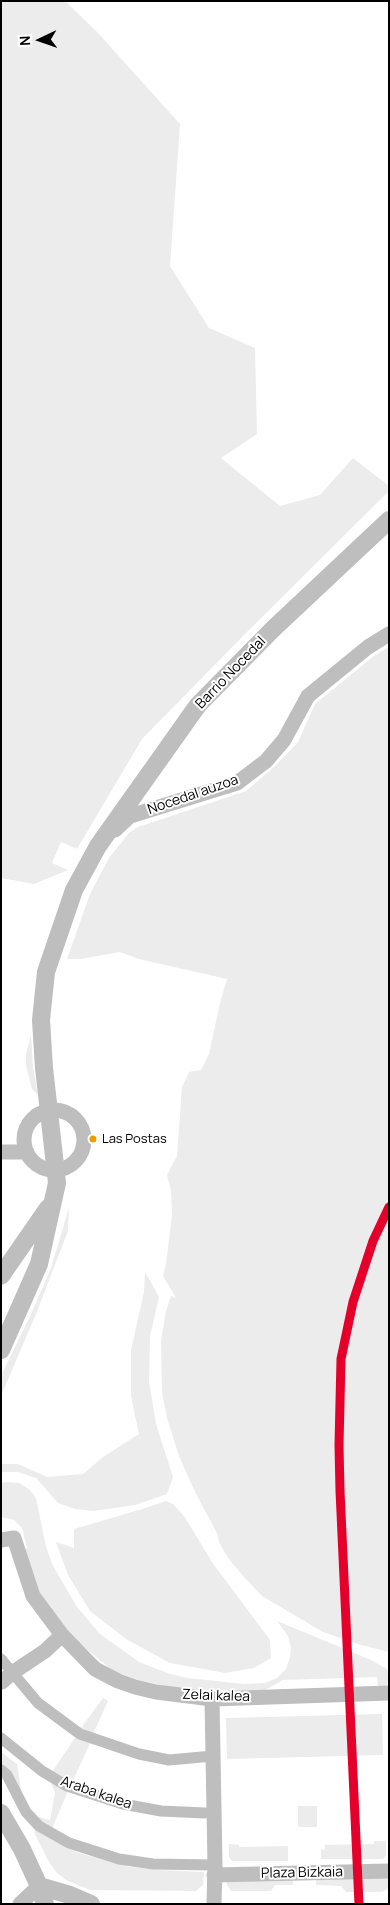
<!DOCTYPE html>
<html>
<head>
<meta charset="utf-8">
<style>
  body { margin:0 }
  #map { position:relative; width:390px; height:1905px; overflow:hidden; background:#fff; font-family:Manrope,sans-serif }
  canvas { display:block }
  .frame { position:absolute; inset:0; border:2px solid #000; pointer-events:none }
  .north { position:absolute; left:15px; top:15px; width:50px; height:50px; -webkit-text-stroke:4px #fff; paint-order:stroke; rotate:267deg; font-size:14px; font-weight:700; line-height:20px; text-align:center; color:#000 }
  .north::after { content:''; display:block; margin:auto; width:18px; height:22px; background:#000; clip-path:polygon(50% 0,100% 100%,50% 72%,0 100%) }
</style>
</head>
<body>
<div id="map">
<canvas width="390" height="1905"></canvas>
<div class="frame"></div>
<div class="north">N</div>
</div>
<script>
const context = document.querySelector('canvas').getContext('2d');
context.lineJoin = 'round';
function fillPath(path, color) { context.fillStyle = color; context.fill(path, 'evenodd'); }
const poly = rows => new Path2D(rows.map(r => 'M' + r).join(''));
function trace(path, color, width, dash) { context.strokeStyle = color; context.lineWidth = width; context.lineCap = dash ? 'butt' : 'round'; context.setLineDash(dash || []); context.stroke(path); }
function label(font, color, halo, rows, align = 'center') {
  context.font = font + ' Manrope,sans-serif'; context.lineWidth = 4; context.setLineDash([]); context.textBaseline = 'middle'; context.strokeStyle = halo; context.fillStyle = color; for (const [text, x, y, turn = 0] of rows) {
    context.save(); context.translate(x, y); context.rotate((+turn || 0) * Math.PI / 180); context.textAlign = isNaN(turn) ? turn : align; if (halo) context.strokeText(text, 0, 0); context.fillText(text, 0, 0); context.restore();
  }
}
fillPath(poly([
  [1,1,65,1,98,33,180,124,170,266,209,328,255,348,257,434,221,458,280,506,320,495,353,458,389,486,389,491,246,633,142,739,77,849,61,842,52,863,68,870,34,884,1,878],
  [389,647,389,1652,361,1645,323,1632,262,1596,244,1577,228,1558,219,1542,217,1533,195,1492,179,1456,167,1418,162,1392,161,1341,166,1311,171,1296,176,1298,163,1276,166,1264,172,1215,171,1191,167,1175,177,1156,182,1087,189,1072,201,1070,209,1054,220,1003,227,979,139,959,120,952,81,959,67,959,90,894,109,858,129,833,138,827,246,791,273,768,298,742,315,704,375,655],
  [31,1035,33,1067,38,1095,32,1089,26,1065,26,1054],
  [69,1208,68,1231,36,1314,1,1396,1,1376,32,1312,51,1268],
  [145,1272,159,1297,150,1336,149,1381,156,1424,173,1477,167,1494,135,1505,94,1511,75,1509,58,1503,36,1478,18,1472,1,1472,1,1464,18,1464,47,1477,83,1474,103,1457,139,1434,131,1396,131,1350,144,1292],
  [7,1482,19,1483,29,1489,36,1498,46,1547,53,1566,77,1607,100,1634,139,1662,170,1674,188,1678,244,1684,265,1683,277,1678,286,1669,290,1657,291,1648,288,1636,277,1621,371,1660,387,1669,389,1681,386,1687,378,1688,377,1677,283,1680,265,1690,228,1691,177,1688,138,1680,113,1671,77,1641,54,1616,37,1590,24,1550,27,1548,22,1528,14,1520,1,1517,1,1483],
  [166,1501,173,1504,184,1516,214,1565,270,1640,271,1658,254,1668,225,1673,170,1663,126,1639,90,1611,68,1575,56,1542,74,1548,74,1529,139,1510],
  [103,1698,108,1701,93,1734,81,1728],
  [382,1714,383,1755,227,1759,226,1718],
  [77,1735,90,1743,72,1783,52,1772],
  [1,1752,17,1764,22,1795,1,1765],
  [51,1782,68,1791,49,1836,65,1847,79,1853,129,1867,158,1870,204,1872,203,1885,196,1891,90,1890,66,1880,57,1873,49,1862,34,1832,39,1817,50,1820,55,1793],
  [298,1806,317,1806,317,1827,298,1827],
  [374,1841,386,1841,386,1855,383,1859,321,1859,321,1849,325,1850,325,1845,374,1844],
  [229,1844,239,1845,239,1847,288,1846,288,1861,232,1861,229,1857],
  [389,1875,389,1888,382,1892,346,1892,341,1886,316,1885,316,1876],
  [293,1877,293,1885,275,1885,271,1891,231,1891,227,1885,227,1878]
]), '#ececec');
trace(poly([
  [1,1659,38,1703,80,1734,139,1754,169,1760,213,1756],
  [1,1738,42,1771,67,1786,123,1804,161,1811,205,1813],
  [1,1770,7,1775,26,1812,39,1826,69,1843,119,1859,153,1864,215,1865]
]), '#bebebe', 11);
trace(poly([
  [115,830,130,816,237,783,266,761,284,740,308,696,368,647,389,634],
  '24 1140a30 30 0 1 1 60 0a30 30 0 1 1-60 0Z',
  [1,1152,27,1152],
  [1,1540,14,1538,33,1596,62,1635,95,1669,118,1681,135,1687,156,1692,212,1699,389,1693],
  [1,1681,2,1682,12,1673,45,1651,62,1635],
  [212,1699,215,1865,214,1904],
  [214,1875,389,1871],
  [20,1904,39,1886]
]), '#bebebe', 15);
trace(poly([
  [1,1276,48,1208],
  [1,1350,39,1264,57,1183,44,1068,41,1020,46,972,74,890,98,846,198,705,273,629,389,520],
  [1,1813,22,1849,39,1886,45,1904],
  [39,1886,70,1895,91,1904]
]), '#bebebe', 18);
trace(poly([
  [359,1904,340,1491,339,1445,341,1359,353,1302,373,1241,389,1207]
]), '#e4002b', 9);
for (const [x, y, r, color] of [
  [93,1139,4.5,"#eb9e00"]
]) { const dot = new Path2D(); dot.arc(x, y, r, 0, 2 * Math.PI); context.fillStyle = color; context.fill(dot); trace(dot, '#fff', 2); }
label('13px', '#000', '#fff', [
  ["Las Postas",102,1139]
], 'left');
label('14px', '#000', '#fff', [
  ["Barrio Nocedal",231,673,-46],
  ["Nocedal auzoa",193,795,-19],
  ["Zelai kalea",216,1696,2],
  ["Araba kalea",96,1793,19],
  ["Plaza Bizkaia",302,1873,-1]
]);
</script>
</body>
</html>
